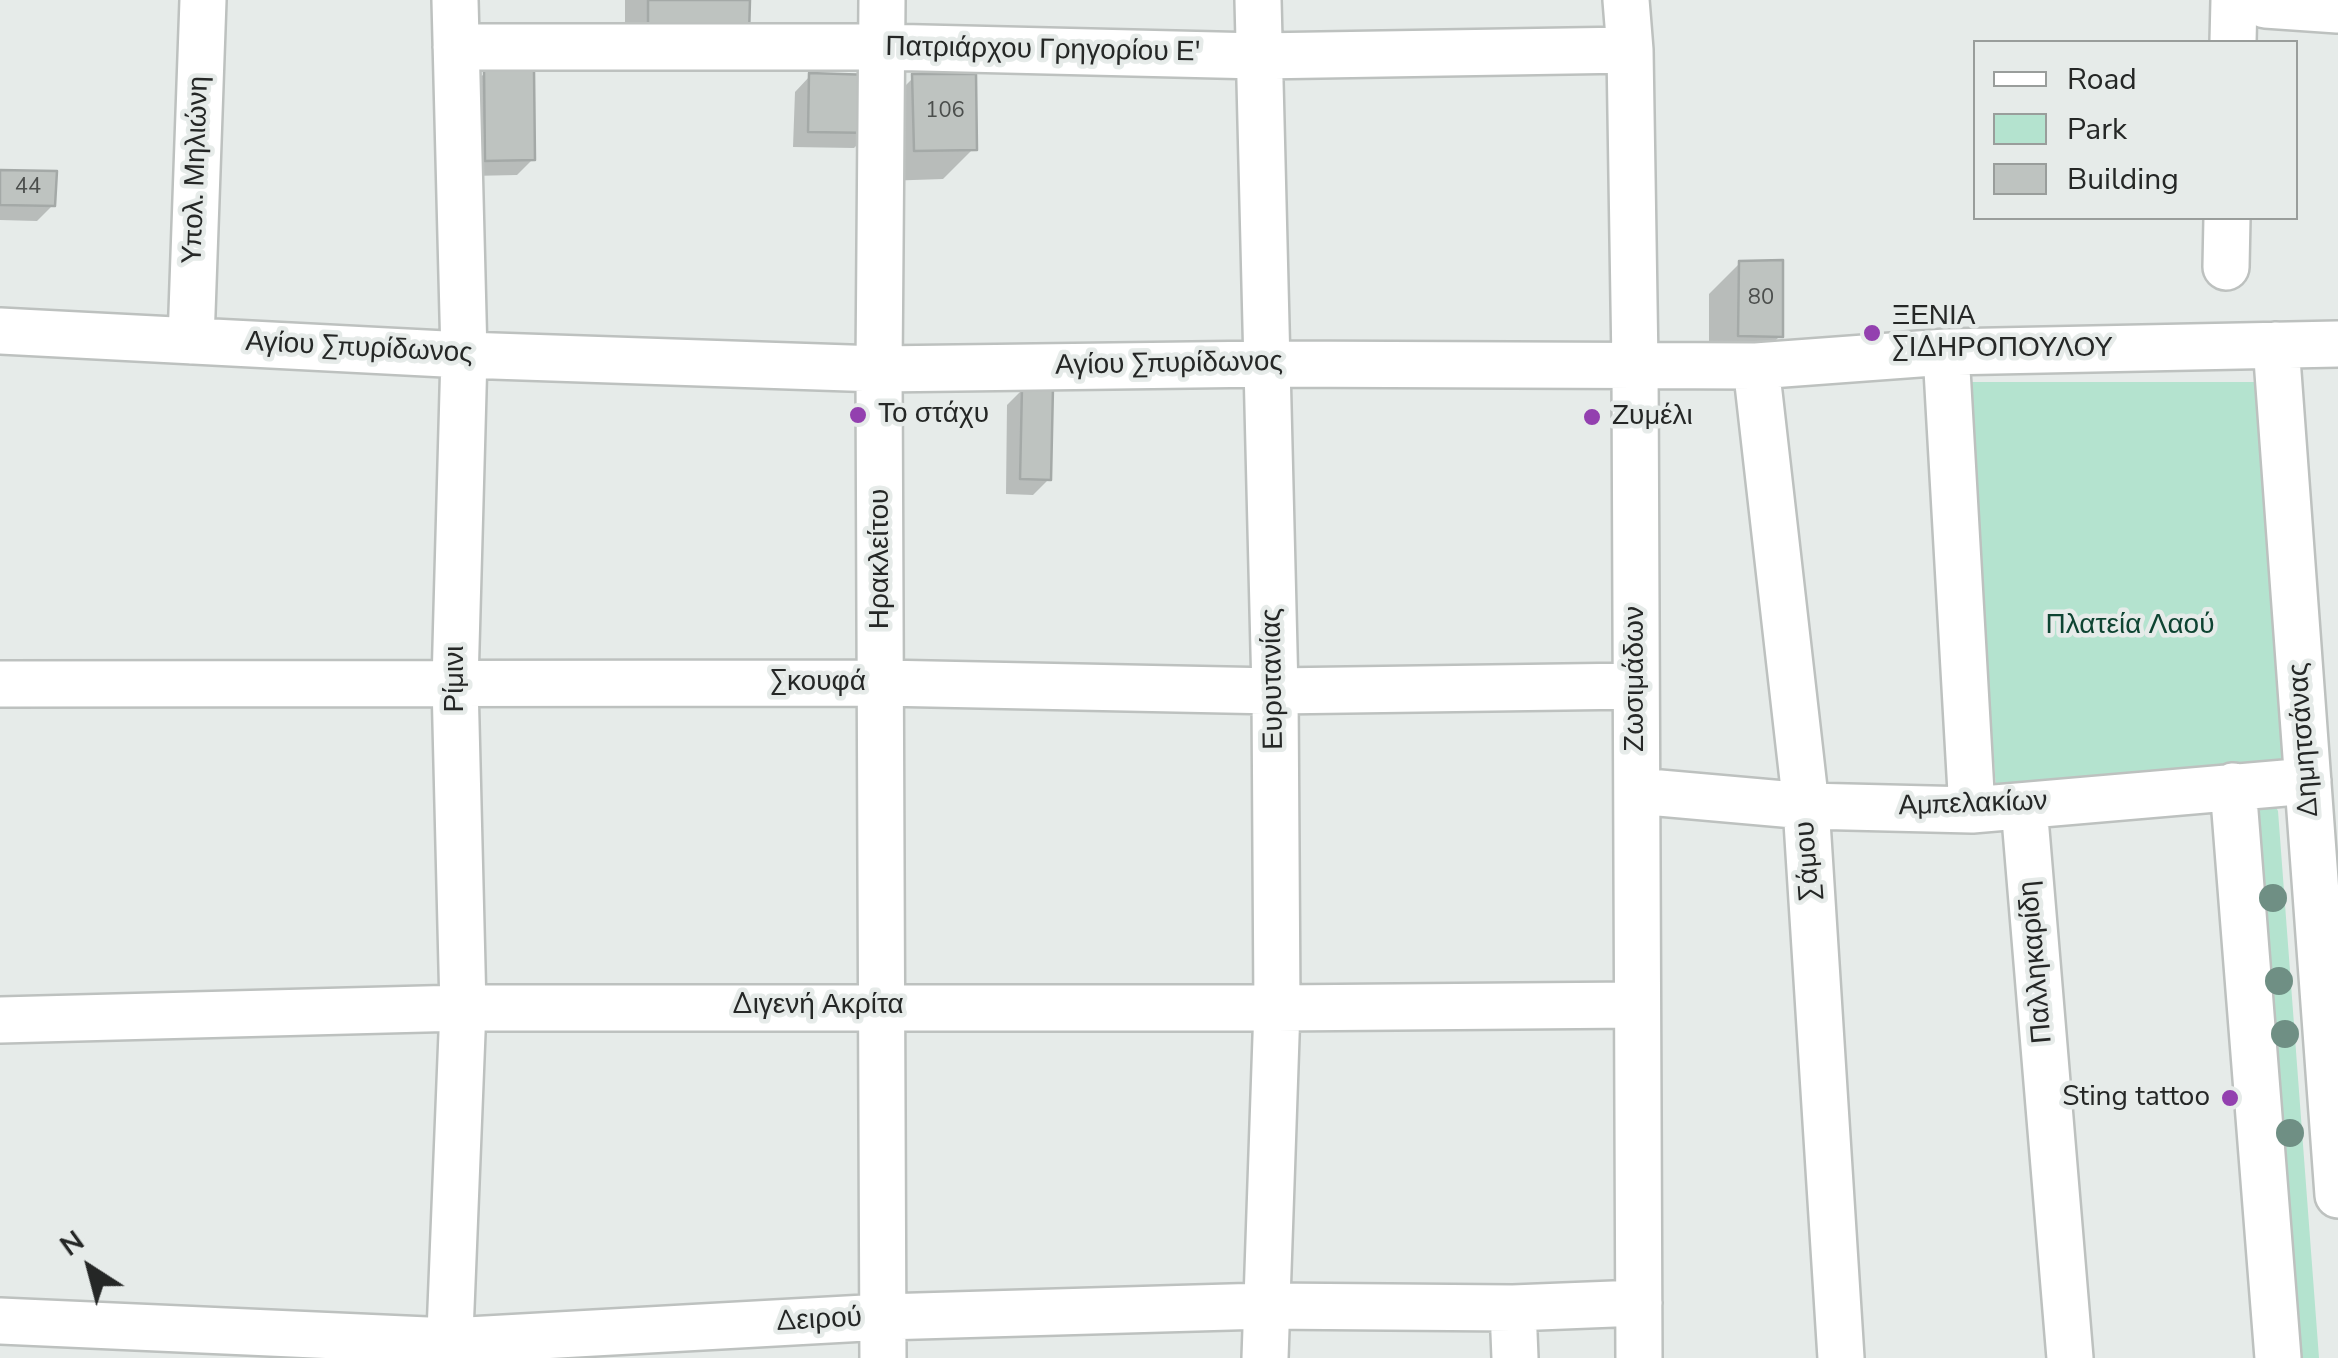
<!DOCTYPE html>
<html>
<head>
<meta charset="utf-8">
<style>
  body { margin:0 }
  #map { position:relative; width:2338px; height:1358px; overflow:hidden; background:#e6ebe9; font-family:"Nunito Sans",sans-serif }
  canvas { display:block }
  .legend { position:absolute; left:1973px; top:40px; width:325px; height:180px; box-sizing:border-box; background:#e6ebe9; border:2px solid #999d9b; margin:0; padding:12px 18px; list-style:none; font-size:30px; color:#252726 }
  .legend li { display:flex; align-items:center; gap:20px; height:50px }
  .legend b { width:50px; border:2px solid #999d9b }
  .north { position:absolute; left:40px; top:1218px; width:100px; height:100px; -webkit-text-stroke:8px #e6ebe9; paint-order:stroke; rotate:324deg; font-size:28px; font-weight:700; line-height:40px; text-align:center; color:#252726 }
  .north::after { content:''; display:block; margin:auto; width:35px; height:45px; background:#252726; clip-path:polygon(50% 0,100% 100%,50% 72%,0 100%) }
</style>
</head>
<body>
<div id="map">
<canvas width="2338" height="1358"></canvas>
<ul class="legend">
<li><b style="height:12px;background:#fff"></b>Road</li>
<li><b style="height:28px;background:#b4e3cf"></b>Park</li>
<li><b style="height:28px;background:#bec3c0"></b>Building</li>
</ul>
<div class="north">N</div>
</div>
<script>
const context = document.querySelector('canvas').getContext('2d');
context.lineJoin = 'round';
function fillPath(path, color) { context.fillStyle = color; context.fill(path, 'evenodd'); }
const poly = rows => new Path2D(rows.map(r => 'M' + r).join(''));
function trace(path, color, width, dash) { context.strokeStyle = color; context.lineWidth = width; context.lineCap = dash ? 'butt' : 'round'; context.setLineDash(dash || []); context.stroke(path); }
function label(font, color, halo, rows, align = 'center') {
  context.font = font + ' "Nunito Sans",sans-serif'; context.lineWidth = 9; context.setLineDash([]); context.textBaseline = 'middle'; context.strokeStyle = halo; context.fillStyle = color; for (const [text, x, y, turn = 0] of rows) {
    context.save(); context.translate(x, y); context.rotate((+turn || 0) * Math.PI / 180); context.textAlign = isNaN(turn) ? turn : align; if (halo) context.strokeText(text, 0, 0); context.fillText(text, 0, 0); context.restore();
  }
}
fillPath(poly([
  [1965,382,2255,382,2289,767,1996,788],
  [2275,805,2278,811,2319,1358,2293,1358,2257,806]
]), '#b4e3cf');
fillPath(poly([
  [625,0,747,0,625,58],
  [485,73,533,159,517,175,470,176,469,88],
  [810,76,870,132,854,148,793,147,795,92],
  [914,77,974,148,943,179,884,181,883,108],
  [0,173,53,205,37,221,0,220],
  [1740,263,1780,336,1750,366,1709,366,1709,294],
  [1023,389,1049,479,1033,495,1006,494,1007,405]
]), '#0003');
const building = poly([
  [648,0,750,0,749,35,648,35,648,0],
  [484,70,534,70,535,160,485,161,484,70],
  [809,73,873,75,872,133,808,132,809,73],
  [912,74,976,74,977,150,914,151,912,74],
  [0,170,57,171,55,206,0,205,0,170],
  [1783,260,1783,337,1738,336,1739,261,1783,260],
  [1022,387,1053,387,1051,480,1020,479,1022,387]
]);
fillPath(building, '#bec3c0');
trace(building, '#a4a9a7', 2.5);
const minor = poly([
  [882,0,879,369,883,1358],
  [1258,0,1275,691,1277,1008,1265,1358],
  [1626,0,1630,50,1635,365,1639,1358],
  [2233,42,2234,0],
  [456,47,881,47,1259,56,1630,50],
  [2226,267,2227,218],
  [0,331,464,355,879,369,1269,364,1756,366,1946,352,2338,344],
  [191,341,203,0],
  [2276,345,2338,1195],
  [1946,352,1972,810],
  [1756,366,1806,806,1841,1358],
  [0,684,882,683,1275,691,1636,686],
  [2233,786,2278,1358],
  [1637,791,1806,806,1972,810,2308,781],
  [2024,806,2070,1358],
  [0,1020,463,1008,1277,1008,1637,1005],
  [1513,1308,1515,1358],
  [0,1321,450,1341,883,1317,1265,1306,1513,1308,1639,1303],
  [449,1358,463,1008,455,683,464,355,455,0]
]);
const highway = poly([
  [2266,0,2338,5]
]);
trace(minor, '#bdc1bf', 50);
trace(highway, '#bdc1bf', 60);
trace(minor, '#fff', 45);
trace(highway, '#fff', 55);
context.fillStyle = '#6f8f84';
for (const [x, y] of [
  [2273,898],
  [2279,981],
  [2285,1034],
  [2290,1133]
]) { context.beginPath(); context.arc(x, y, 14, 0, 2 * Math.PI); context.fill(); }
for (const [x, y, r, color] of [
  [1872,333,10,"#9340af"],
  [858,415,10,"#9340af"],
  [1592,417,10,"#9340af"],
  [2230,1098,10,"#9340af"]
]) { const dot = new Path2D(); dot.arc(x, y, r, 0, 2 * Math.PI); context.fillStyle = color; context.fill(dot); trace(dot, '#e6ebe9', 4); }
label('22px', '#4b4e4c', null, [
  ["106",945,112],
  ["44",28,188],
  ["80",1761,299]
]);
label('28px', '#252726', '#e6ebe9', [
  ["Πατριάρχου Γρηγορίου Ε'",1043,51,1],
  ["Υπολ. Μηλιώνη",197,170,-88],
  ["Αγίου Σπυρίδωνος",359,349,3],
  ["Αγίου Σπυρίδωνος",1169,365,-1],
  ["Ηρακλείτου",881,559,-90],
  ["Ρίμινι",456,679,-90],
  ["Ευρυτανίας",1274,679,-91],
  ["Ζωσιμάδων",1636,679,-90],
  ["Σκουφά",818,683],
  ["Δημητσάνας",2305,740,-94],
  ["Αμπελακίων",1973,805,-2],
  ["Σάμου",1809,861,-94],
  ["Παλληκαρίδη",2037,962,-95],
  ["Διγενή Ακρίτα",818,1006],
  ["Δειρού",819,1321,-3]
]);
label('28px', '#252726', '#e6ebe9', [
  ["ΞΕΝΙΑ",1892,317],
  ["ΣΙΔΗΡΟΠΟΥΛΟΥ",1892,349],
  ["Το στάχυ",878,415],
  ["Ζυμέλι",1612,417],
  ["Sting tattoo",2210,1098,"right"]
], 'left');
label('28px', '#0e4432', '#e6ebe9', [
  ["Πλατεία Λαού",2130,626]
]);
</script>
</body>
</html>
